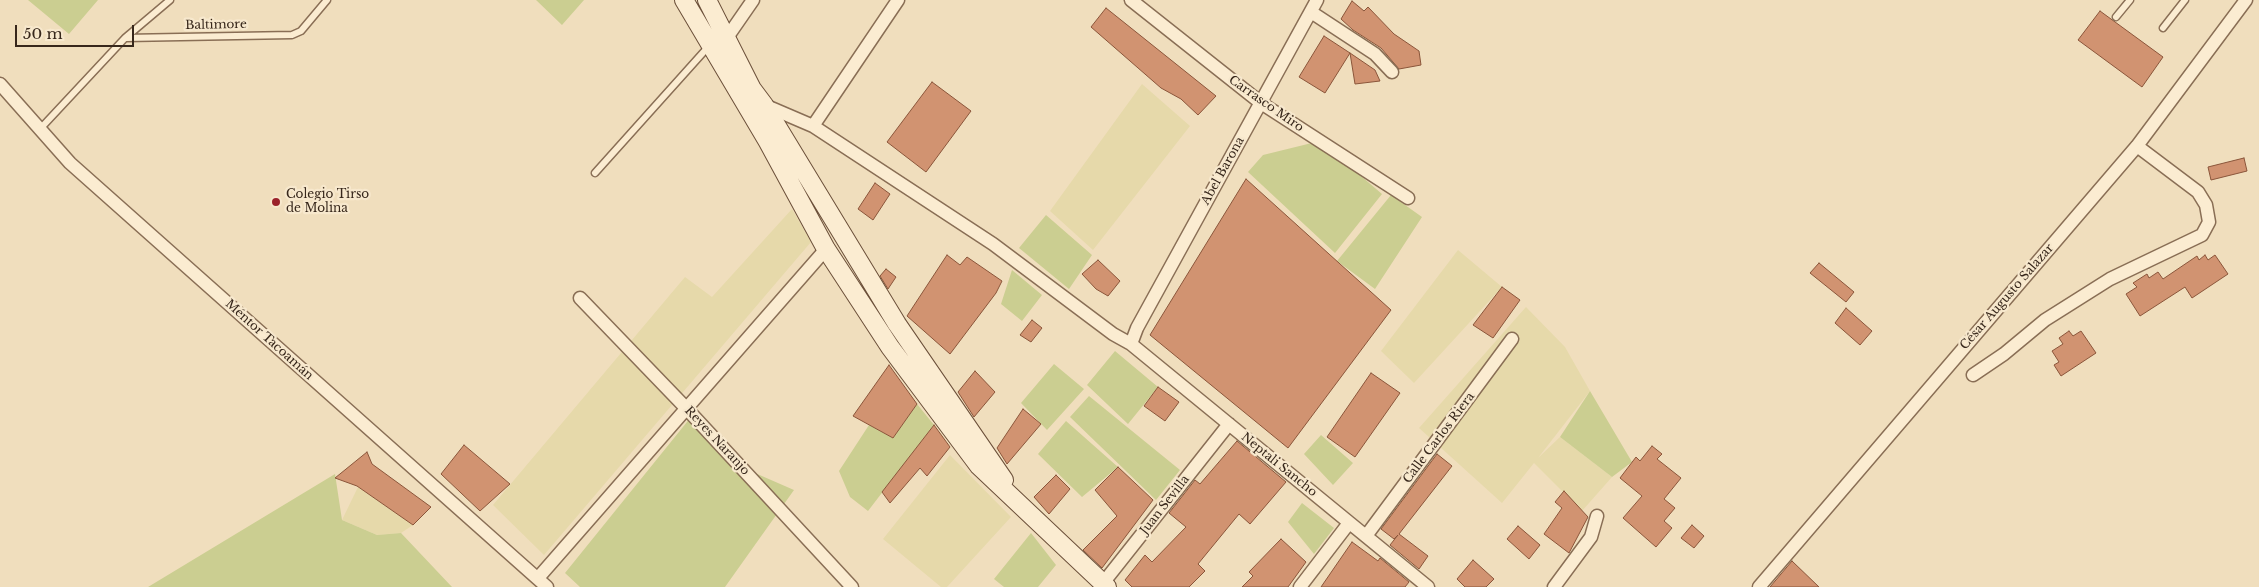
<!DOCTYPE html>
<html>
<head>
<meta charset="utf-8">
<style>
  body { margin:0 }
  #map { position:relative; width:2259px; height:587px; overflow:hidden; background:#f0debd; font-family:"Libre Baskerville",serif }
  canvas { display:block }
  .scale { position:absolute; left:15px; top:25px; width:119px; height:22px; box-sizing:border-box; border:2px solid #37271b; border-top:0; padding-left:6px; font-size:15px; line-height:18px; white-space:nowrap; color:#37271b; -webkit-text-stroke:4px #f7e8cd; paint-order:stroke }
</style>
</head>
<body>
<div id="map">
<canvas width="2259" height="587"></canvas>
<div class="scale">50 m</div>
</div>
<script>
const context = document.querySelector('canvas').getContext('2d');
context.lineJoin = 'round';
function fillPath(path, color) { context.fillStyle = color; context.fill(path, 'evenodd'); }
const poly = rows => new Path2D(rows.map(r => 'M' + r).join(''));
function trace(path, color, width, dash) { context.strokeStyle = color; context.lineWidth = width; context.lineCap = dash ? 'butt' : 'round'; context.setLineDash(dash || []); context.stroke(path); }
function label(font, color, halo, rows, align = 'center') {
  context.font = font + ' "Libre Baskerville",serif'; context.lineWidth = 4.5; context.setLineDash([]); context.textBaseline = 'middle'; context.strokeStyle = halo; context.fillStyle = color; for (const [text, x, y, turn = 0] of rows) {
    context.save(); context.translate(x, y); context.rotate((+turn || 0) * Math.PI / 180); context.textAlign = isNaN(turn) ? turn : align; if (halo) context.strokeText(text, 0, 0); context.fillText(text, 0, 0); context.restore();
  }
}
fillPath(poly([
  [1142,84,1190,126,1093,250,1050,211],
  [792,209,811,242,544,555,493,505,685,277,712,297],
  [1458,250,1502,287,1414,383,1381,351],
  [1526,307,1565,347,1590,391,1538,458,1560,437,1612,477,1582,511,1534,463,1502,503,1419,428],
  [950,455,1011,517,947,587,941,587,883,539],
  [358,487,413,525,401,533,377,535,342,520]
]), '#e6d9aa');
fillPath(poly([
  [28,0,98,0,69,34],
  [536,0,584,0,562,25],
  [1320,141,1382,194,1335,253,1248,172,1263,155],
  [1391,195,1422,217,1375,289,1337,261],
  [1046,215,1092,255,1069,289,1019,248],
  [1012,270,1042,295,1022,321,1001,304],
  [1115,351,1158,387,1128,424,1087,385],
  [1054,364,1084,389,1047,430,1021,403],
  [1590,391,1632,462,1612,477,1560,437],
  [1089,396,1180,470,1156,500,1070,417],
  [917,404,934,425,868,511,850,497,839,471,869,425,893,438],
  [691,417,732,463,794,490,725,587,580,587,565,573],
  [1066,421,1118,467,1082,497,1038,454],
  [1321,435,1353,463,1333,485,1304,454],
  [335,474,342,520,377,535,401,533,452,587,148,587],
  [1302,503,1334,528,1314,554,1288,522],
  [1031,533,1056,565,1038,587,1004,587,994,579]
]), '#cbce91');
const building = poly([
  [1352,1,1364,11,1368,7,1394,34,1419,51,1421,65,1399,69,1381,48,1353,30,1341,19,1352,1],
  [1106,8,1216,96,1198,115,1181,99,1161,88,1091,27,1106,8],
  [2100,11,2163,57,2142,87,2078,40,2100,11],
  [1324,36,1350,53,1325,93,1299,77,1324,36],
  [1350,53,1375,70,1380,81,1355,84,1350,53],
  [932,82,971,111,926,172,887,142,932,82],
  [2244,158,2247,171,2211,180,2208,167,2244,158],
  [1246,179,1391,310,1288,448,1150,335,1246,179],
  [875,183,890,194,873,220,858,209,875,183],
  [947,255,960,265,967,257,1002,281,996,293,950,354,907,316,947,255],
  [2205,255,2208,260,2215,255,2228,274,2192,298,2185,287,2140,316,2126,294,2137,287,2133,283,2147,274,2149,278,2158,272,2163,279,2197,256,2199,260,2205,255],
  [1098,260,1120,281,1108,296,1096,289,1082,274,1098,260],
  [1819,263,1854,292,1846,302,1810,273,1819,263],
  [886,269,896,277,888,289,880,276,886,269],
  [1502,287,1520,300,1493,338,1473,325,1502,287],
  [1846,308,1872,331,1860,345,1835,323,1846,308],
  [1032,320,1042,328,1031,342,1020,335,1032,320],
  [2069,331,2073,336,2081,331,2096,353,2061,376,2054,365,2059,362,2052,351,2063,344,2059,338,2069,331],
  [889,365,917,404,893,438,853,416,889,365],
  [975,371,995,392,974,417,958,392,975,371],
  [1371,373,1400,393,1355,457,1327,437,1371,373],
  [1158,387,1179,402,1165,421,1144,406,1158,387],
  [1023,409,1041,424,1007,464,997,448,1023,409],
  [934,425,950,447,927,476,920,468,890,503,882,492,934,425],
  [1237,441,1286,482,1250,524,1239,514,1198,564,1205,571,1189,587,1132,587,1125,580,1145,555,1152,562,1186,527,1169,513,1195,480,1200,484,1237,441],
  [464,445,510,484,480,511,441,474,464,445],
  [1652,446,1662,454,1657,459,1681,478,1664,499,1675,508,1664,521,1672,528,1656,547,1623,518,1642,496,1620,478,1636,457,1640,461,1652,446],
  [367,452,372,464,431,507,413,525,357,486,335,478,367,452],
  [1437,454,1452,466,1399,534,1428,556,1419,569,1390,545,1398,535,1394,539,1381,529,1437,454],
  [1118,467,1153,500,1102,568,1083,550,1117,516,1095,490,1118,467],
  [1056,475,1070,489,1049,514,1034,497,1056,475],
  [1564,491,1588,517,1569,553,1544,534,1562,508,1555,502,1564,491],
  [1692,525,1704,536,1694,548,1681,538,1692,525],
  [1518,526,1540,545,1529,559,1507,539,1518,526],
  [1281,539,1306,562,1288,587,1242,587,1253,576,1249,572,1281,539],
  [1352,542,1378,561,1380,558,1409,582,1405,587,1321,587,1352,542],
  [1473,560,1494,579,1486,587,1465,587,1457,579,1473,560],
  [1792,561,1819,587,1770,587,1792,561]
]);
fillPath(building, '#d19371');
trace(building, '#8a553a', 1);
const lane = poly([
  [2116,17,2130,0],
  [2163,28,2185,0],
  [125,38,170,0],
  [40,129,125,38,292,35,301,31,327,0],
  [595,173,709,46]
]);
const street = poly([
  [1131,0,1261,103,1408,198],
  [1311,12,1375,54,1392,72],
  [726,39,753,0],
  [0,84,70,163,547,587],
  [764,105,813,126,898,0],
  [813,126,993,244,1113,334,1131,344,1428,587],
  [580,298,686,408,852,587],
  [1131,344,1137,328,1317,0],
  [1973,375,2004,354,2045,320,2110,279,2202,235,2209,222,2206,205,2198,192,2137,146],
  [1366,536,1512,339],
  [538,578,826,249],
  [1100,587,1229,424],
  [1300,587,1349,523],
  [1554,587,1591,537,1597,516],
  [1759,587,2137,146,2246,0]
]);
const secondary = poly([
  [684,0,768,142,826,249,890,347,979,466,1107,587],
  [707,0,752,89,764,105,897,324,1004,480]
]);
trace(lane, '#896e55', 9);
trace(street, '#896e55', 15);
trace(secondary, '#6b4f39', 20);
trace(lane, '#fbecd1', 6);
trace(street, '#fbecd1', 12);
trace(secondary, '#fbecd1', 18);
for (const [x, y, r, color] of [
  [276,202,5,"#9b222a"]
]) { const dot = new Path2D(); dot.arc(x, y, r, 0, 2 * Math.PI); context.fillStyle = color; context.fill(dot); trace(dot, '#f7e8cd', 2); }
label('12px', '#37271b', '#f7e8cd', [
  ["Baltimore",216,25,-1],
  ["Carrasco Miro",1266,104,35],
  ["Abel Barona",1223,171,-61],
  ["César Augusto Salazar",2007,297,-49],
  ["Méntor Tacoamán",269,340,42],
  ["Calle Carlos Riera",1439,438,-53],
  ["Reyes Naranjo",717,441,47],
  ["Neptali Sancho",1279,465,39],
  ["Juan Sevilla",1165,505,-52]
]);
label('12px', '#37271b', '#f7e8cd', [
  ["Colegio Tirso",286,195],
  ["de Molina",286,209]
], 'left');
</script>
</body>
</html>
